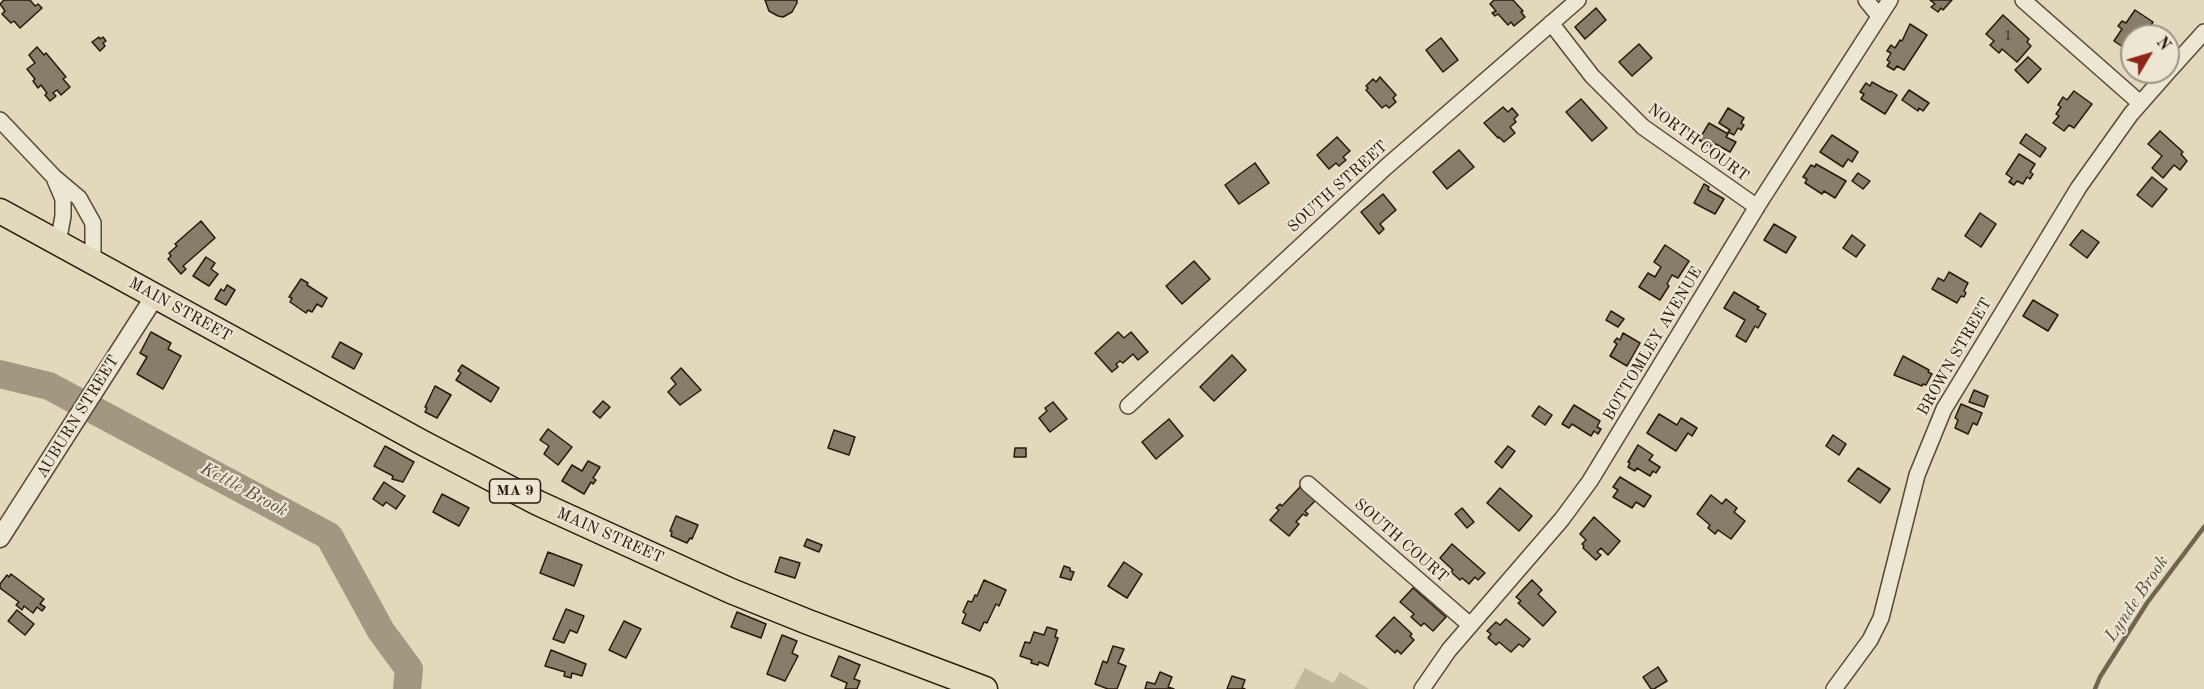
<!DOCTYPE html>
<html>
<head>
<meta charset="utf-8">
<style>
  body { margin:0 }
  #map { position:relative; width:2204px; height:689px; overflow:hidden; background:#e2d8bc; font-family:"Old Standard TT",serif }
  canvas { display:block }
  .north { position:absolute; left:2120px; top:24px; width:60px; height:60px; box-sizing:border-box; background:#ece6d3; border:2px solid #9d9483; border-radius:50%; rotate:52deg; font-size:16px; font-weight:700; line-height:24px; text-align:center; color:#271a0c }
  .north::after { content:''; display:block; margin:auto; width:21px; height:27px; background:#8f2418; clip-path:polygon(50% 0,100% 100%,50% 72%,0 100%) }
</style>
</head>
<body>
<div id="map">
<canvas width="2204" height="689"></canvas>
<div class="north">N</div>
</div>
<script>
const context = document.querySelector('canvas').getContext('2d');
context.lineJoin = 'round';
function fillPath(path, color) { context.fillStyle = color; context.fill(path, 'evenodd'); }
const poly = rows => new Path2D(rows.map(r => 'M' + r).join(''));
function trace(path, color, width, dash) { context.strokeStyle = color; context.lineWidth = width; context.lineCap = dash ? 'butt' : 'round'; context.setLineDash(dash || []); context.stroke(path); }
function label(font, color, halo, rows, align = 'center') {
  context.font = font + ' "Old Standard TT",serif'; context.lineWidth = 4.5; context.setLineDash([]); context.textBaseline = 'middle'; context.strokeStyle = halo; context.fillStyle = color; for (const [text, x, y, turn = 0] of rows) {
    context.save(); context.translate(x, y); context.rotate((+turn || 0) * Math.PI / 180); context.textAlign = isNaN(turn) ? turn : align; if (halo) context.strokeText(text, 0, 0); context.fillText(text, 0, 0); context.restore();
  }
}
fillPath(poly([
  [1305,668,1333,683,1340,672,1369,689,1294,689]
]), '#c2b89e');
trace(poly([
  [2095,689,2100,677,2147,603,2204,527]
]), '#716552', 4.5);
trace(poly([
  [0,374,49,386,329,536,381,631,409,669,407,689]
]), '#a29780', 28);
const building = poly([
  [4,0,30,0,35,6,38,4,42,8,20,28,14,21,11,23,2,14,5,11,0,4,4,0],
  [765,0,797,0,797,3,792,12,783,17,778,16,769,11,765,0],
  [1494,0,1513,0,1523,11,1521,12,1525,17,1514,26,1511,22,1508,25,1498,14,1495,16,1492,13,1496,11,1490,4,1494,0],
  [1930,0,1952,0,1943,10,1941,8,1938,12,1931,7,1935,4,1930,0],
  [1596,8,1606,20,1585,39,1575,27,1596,8],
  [2135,10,2153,22,2144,36,2132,36,2132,42,2126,49,2114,41,2122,29,2118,26,2122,21,2126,23,2135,10],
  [2003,15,2029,39,2027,42,2031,46,2017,62,2002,49,1999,53,1990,45,1994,41,1986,34,2003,15],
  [1910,24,1927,35,1904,70,1897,66,1894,70,1887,66,1890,62,1887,60,1891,53,1887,51,1891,45,1895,48,1900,40,1902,41,1910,24],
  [99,37,100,39,103,37,106,41,103,43,105,46,100,51,92,42,99,37],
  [1441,38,1458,60,1443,72,1426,50,1441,38],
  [1639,44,1652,58,1632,76,1619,62,1639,44],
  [37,47,44,55,46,53,66,77,63,79,70,87,61,95,57,90,53,93,56,96,50,101,45,95,47,93,41,85,38,88,33,81,35,79,27,69,35,63,29,55,37,47],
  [2028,57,2041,69,2028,83,2015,70,2028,57],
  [1380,77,1396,95,1393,98,1396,102,1389,108,1386,105,1382,108,1366,90,1368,88,1366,86,1373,79,1376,82,1380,77],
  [1872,82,1890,92,1891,91,1897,95,1885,114,1861,99,1864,94,1860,92,1866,83,1870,86,1872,82],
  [1909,90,1929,103,1923,111,1919,108,1918,111,1902,100,1909,90],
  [2074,91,2092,104,2074,128,2069,125,2064,131,2053,123,2059,116,2056,114,2061,107,2058,105,2063,97,2067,100,2074,91],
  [1581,99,1607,128,1592,141,1566,112,1581,99],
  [1503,107,1508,112,1512,108,1518,115,1514,119,1516,122,1510,127,1515,133,1504,142,1499,137,1498,138,1484,123,1503,107],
  [1728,108,1744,118,1741,123,1744,125,1741,130,1738,128,1734,135,1728,132,1730,130,1719,123,1728,108],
  [1709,123,1728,134,1726,137,1736,142,1730,152,1712,142,1709,146,1699,140,1709,123],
  [2160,131,2183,152,2181,154,2187,161,2180,170,2174,165,2163,178,2152,168,2162,156,2148,144,2160,131],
  [2026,134,2046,148,2040,157,2020,143,2026,134],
  [1832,135,1858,152,1852,162,1848,159,1843,167,1820,152,1832,135],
  [1337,137,1350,151,1343,157,1346,160,1339,166,1336,163,1329,169,1317,155,1337,137],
  [1459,150,1474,167,1447,189,1433,172,1459,150],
  [2019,154,2035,164,2030,172,2033,174,2030,179,2027,177,2023,184,2017,181,2014,185,2009,182,2012,178,2006,174,2019,154],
  [1255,163,1269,183,1239,204,1225,185,1255,163],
  [1816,164,1846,181,1835,198,1824,191,1822,194,1805,183,1807,179,1803,177,1811,165,1815,167,1816,164],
  [1858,173,1870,181,1863,189,1852,181,1858,173],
  [2152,177,2167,189,2152,207,2137,195,2152,177],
  [1704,184,1709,187,1708,190,1724,199,1715,214,1694,203,1704,184],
  [1383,194,1396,210,1380,224,1384,229,1379,234,1361,212,1383,194],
  [1980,213,1996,224,1981,247,1965,236,1980,213],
  [201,221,215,238,183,266,186,269,181,274,168,259,171,256,169,253,177,246,175,244,201,221],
  [1774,224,1796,237,1786,253,1764,240,1774,224],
  [2082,230,2099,242,2087,258,2070,245,2082,230],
  [1852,235,1865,245,1856,257,1843,248,1852,235],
  [1665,245,1689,261,1678,278,1672,275,1667,284,1669,286,1660,300,1639,287,1648,273,1655,277,1661,267,1654,262,1665,245],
  [206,257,215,263,211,269,218,274,209,286,193,276,206,257],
  [1194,261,1210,279,1182,304,1166,286,1194,261],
  [1949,272,1968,283,1964,291,1966,293,1964,297,1961,296,1957,303,1932,289,1938,278,1944,281,1949,272],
  [301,279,308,283,307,285,327,298,322,307,317,304,312,312,308,310,306,313,290,302,292,298,289,297,301,279],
  [227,285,235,290,226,305,215,299,221,289,224,291,227,285],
  [1734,292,1759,307,1757,309,1766,314,1758,328,1755,326,1746,342,1736,336,1745,320,1724,308,1734,292],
  [2033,300,2058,315,2048,331,2023,316,2033,300],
  [1611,311,1624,319,1618,327,1606,320,1611,311],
  [151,332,171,343,168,349,181,356,163,389,137,374,147,357,140,353,151,332],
  [1118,332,1124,338,1131,332,1148,352,1138,360,1133,354,1123,363,1120,361,1116,364,1118,367,1112,372,1095,353,1118,332],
  [1623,333,1640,343,1627,366,1610,356,1617,344,1614,342,1617,338,1620,340,1623,333],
  [340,342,362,354,354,369,332,357,340,342],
  [1232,355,1246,370,1214,401,1200,387,1232,355],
  [1903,356,1929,370,1928,372,1932,374,1926,385,1923,384,1922,386,1894,375,1903,356],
  [462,365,499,388,491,402,456,380,461,373,458,371,462,365],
  [681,368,701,390,680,405,668,392,676,384,671,378,681,368],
  [435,386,451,395,437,418,425,412,427,408,425,407,435,386],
  [1974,390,1988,396,1984,407,1969,402,1974,390],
  [603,401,610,407,600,418,593,412,603,401],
  [1053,402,1067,419,1050,432,1039,418,1047,411,1045,408,1053,402],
  [1961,404,1982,413,1977,425,1973,423,1968,434,1955,428,1958,420,1955,418,1961,404],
  [1574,405,1600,421,1597,427,1601,429,1598,434,1594,431,1591,436,1572,424,1569,428,1562,424,1574,405],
  [1539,406,1552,415,1545,425,1532,416,1539,406],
  [1659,414,1677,425,1681,418,1697,428,1692,436,1688,433,1676,451,1647,433,1659,414],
  [1169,419,1183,436,1156,459,1142,442,1169,419],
  [548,429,572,447,558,465,544,454,549,446,540,440,548,429],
  [834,430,855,437,849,455,828,448,834,430],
  [1833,435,1846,444,1839,455,1826,446,1833,435],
  [1638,445,1653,455,1649,460,1660,467,1656,473,1653,471,1650,476,1637,468,1635,471,1628,467,1630,463,1628,462,1638,445],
  [385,446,414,462,403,482,392,479,393,476,374,466,385,446],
  [1508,446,1515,451,1502,468,1495,462,1508,446],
  [1015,448,1026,448,1026,457,1014,457,1015,448],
  [588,461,600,467,593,478,596,480,593,484,591,482,584,494,562,481,572,465,582,471,588,461],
  [1858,468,1890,489,1880,503,1848,481,1858,468],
  [1620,477,1651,496,1644,507,1636,502,1632,508,1613,497,1618,490,1613,487,1620,477],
  [384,482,405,496,396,509,386,502,383,506,373,499,384,482],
  [1300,487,1315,501,1305,511,1308,514,1306,516,1303,514,1296,522,1299,524,1289,536,1270,520,1279,510,1276,508,1280,504,1282,506,1300,487],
  [1500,488,1532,516,1519,531,1487,503,1500,488],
  [442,494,469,508,459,526,433,512,442,494],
  [1711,495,1722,504,1726,499,1737,508,1734,512,1745,521,1731,539,1718,530,1715,534,1708,528,1710,525,1697,514,1711,495],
  [1462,508,1474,522,1467,528,1455,514,1462,508],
  [676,516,698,525,692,539,690,538,687,543,671,536,672,532,670,531,676,516],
  [1594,517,1620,541,1608,555,1601,548,1597,552,1601,555,1596,560,1583,548,1584,546,1582,544,1586,540,1580,534,1594,517],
  [807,539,822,545,819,552,804,546,807,539],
  [1452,544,1485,573,1478,580,1475,577,1469,584,1462,578,1460,580,1451,572,1453,570,1440,558,1452,544],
  [548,552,582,565,574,586,540,573,548,552],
  [780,557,800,563,795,578,775,572,780,557],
  [1124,562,1142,574,1127,598,1108,586,1124,562],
  [1064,566,1070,568,1070,571,1074,572,1071,580,1060,577,1064,566],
  [11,574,44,599,40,604,45,607,42,611,37,607,33,613,24,606,22,610,16,605,19,602,0,588,0,584,7,575,9,577,11,574],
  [984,580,1006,590,999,606,996,604,987,623,984,622,980,631,962,623,966,614,963,612,968,601,972,602,975,595,977,596,984,580],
  [1532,580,1542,590,1538,594,1556,612,1543,626,1518,603,1521,601,1516,597,1532,580],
  [1413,588,1446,617,1433,631,1424,623,1421,626,1411,617,1414,614,1400,602,1413,588],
  [566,609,584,616,577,633,570,630,564,643,553,639,566,609],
  [17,610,34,624,25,635,8,621,17,610],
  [737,612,766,624,761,638,731,627,737,612],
  [1394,617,1412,634,1410,636,1414,640,1401,654,1397,650,1395,653,1376,636,1394,617],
  [1506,619,1530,639,1523,647,1519,644,1511,652,1499,642,1496,645,1488,638,1491,634,1487,631,1496,622,1500,625,1506,619],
  [624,621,641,629,626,658,609,650,624,621],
  [1047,627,1057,630,1055,637,1058,638,1048,666,1039,662,1038,665,1031,663,1032,660,1020,656,1025,642,1030,643,1034,632,1044,635,1047,627],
  [782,635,797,641,792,653,798,656,785,681,767,674,782,635],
  [1113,646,1124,649,1118,663,1126,666,1117,689,1108,689,1095,684,1103,661,1107,663,1113,646],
  [551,650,586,664,582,676,572,673,571,678,564,676,565,672,545,666,551,650],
  [839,656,860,665,854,679,860,681,857,689,845,689,847,683,831,676,839,656],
  [1658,667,1667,681,1654,689,1651,689,1643,677,1658,667],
  [1160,672,1172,677,1168,687,1174,689,1145,689,1147,682,1155,684,1160,672],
  [1232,676,1245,680,1242,688,1245,689,1227,689,1232,676]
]);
fillPath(building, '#887d68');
trace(building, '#271a0c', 1.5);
const minor = poly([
  [1866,0,1879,16],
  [2023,0,2140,103],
  [1551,23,1592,76,1643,127,1757,207],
  [2168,72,2204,32],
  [0,120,54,177,79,198,93,223,93,261],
  [55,180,63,199,63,216,58,243],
  [1128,406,1386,167,1578,0],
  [1308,484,1470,625],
  [1422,689,1449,650,1562,519,1590,481,1758,205,1890,0],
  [1834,689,1870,640,1881,618,1917,475,1944,409,2079,187,2131,114,2168,72]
]);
const tertiary = poly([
  [0,538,155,296]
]);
const trunk = poly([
  [0,211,423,443,538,503,731,591,808,622,985,689]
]);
trace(minor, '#564a38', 18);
trace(tertiary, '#564a38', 21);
trace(trunk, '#271a0c', 27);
trace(minor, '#ece6d3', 15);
trace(tertiary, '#ece6d3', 18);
trace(trunk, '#e2d8bc', 24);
label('14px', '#3f3323', null, [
  ["1",2008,36]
]);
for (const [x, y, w] of [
  [515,491,51]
]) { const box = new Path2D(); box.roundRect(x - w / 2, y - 12, w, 24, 4.5); context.fillStyle = '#ece6d3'; context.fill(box); trace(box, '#271a0c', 1.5); }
label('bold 15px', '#271a0c', null, [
  ["MA 9",515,491]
]);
label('16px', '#271a0c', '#ece6d3', [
  ["NORTH COURT",1698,143,36],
  ["SOUTH STREET",1338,187,-42],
  ["MAIN STREET",180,310,29],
  ["BOTTOMLEY AVENUE",1653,344,-59],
  ["BROWN STREET",1955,357,-60],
  ["AUBURN STREET",78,417,-58],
  ["MAIN STREET",610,536,24],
  ["SOUTH COURT",1401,541,41]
]);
label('italic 18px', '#584c3a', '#ece6d3', [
  ["Kettle Brook",244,490,28],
  ["Lynde Brook",2137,599,-56]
]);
</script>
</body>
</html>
